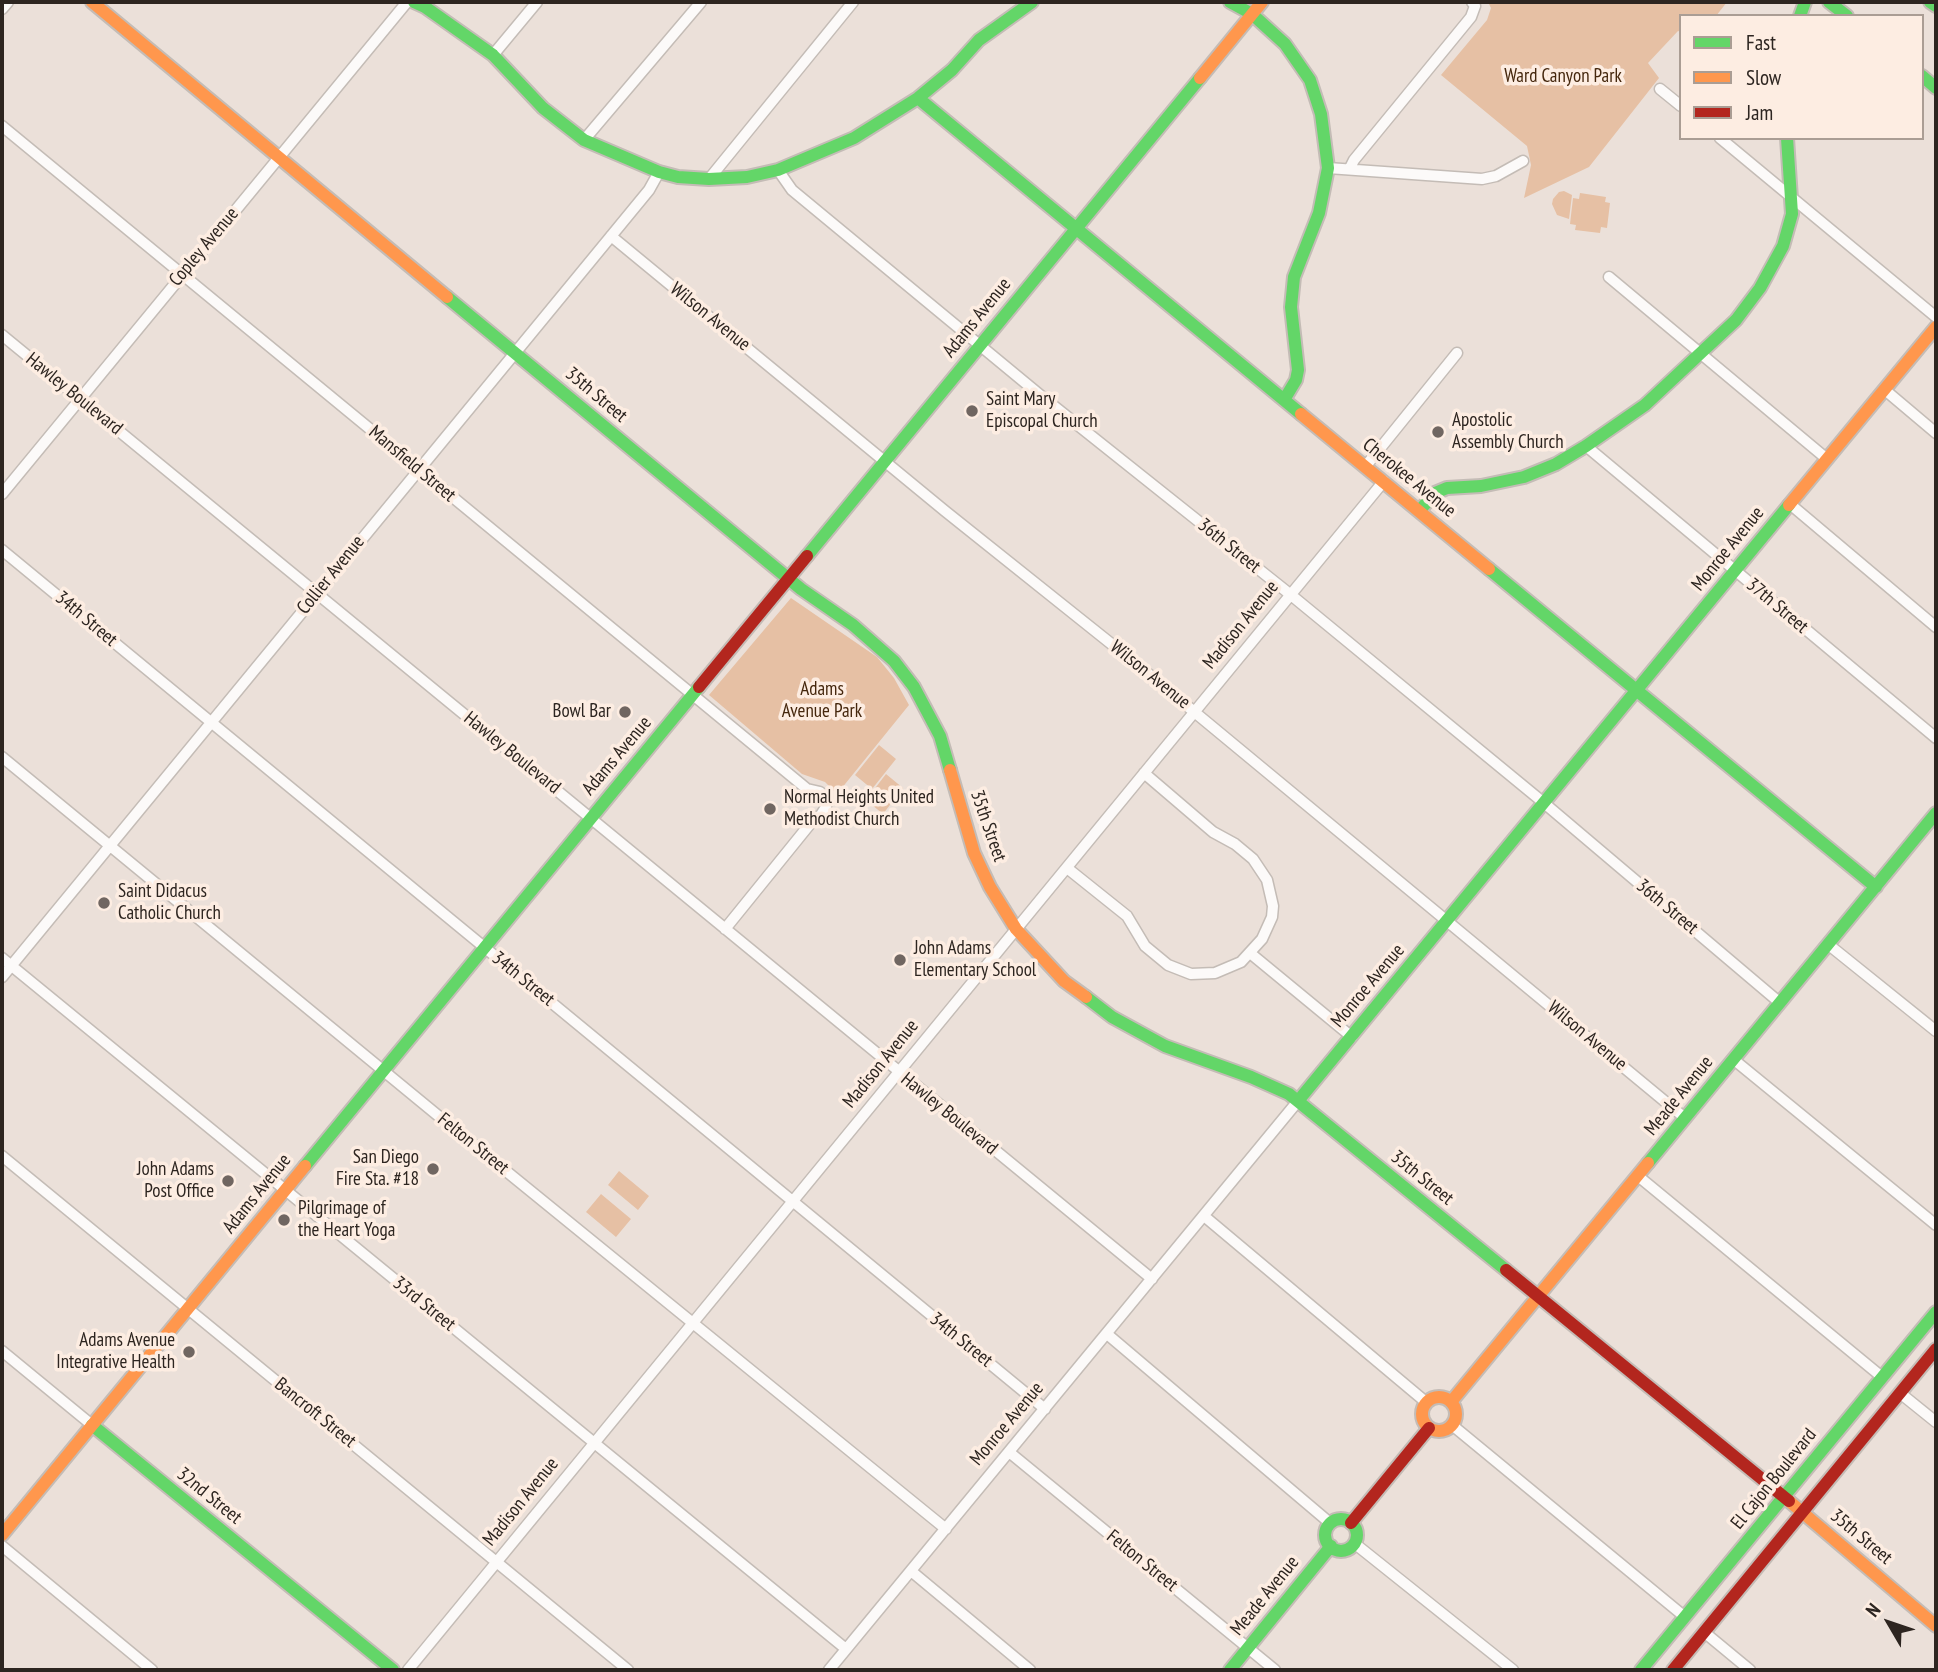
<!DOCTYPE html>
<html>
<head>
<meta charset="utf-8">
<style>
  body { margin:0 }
  #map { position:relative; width:1938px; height:1672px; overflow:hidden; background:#ebe0d9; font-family:"PT Sans Narrow",sans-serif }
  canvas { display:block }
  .frame { position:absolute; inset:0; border:4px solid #2d2520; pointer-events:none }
  .legend { position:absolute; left:1679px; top:14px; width:245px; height:126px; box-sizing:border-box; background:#fdede2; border:2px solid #aa9d94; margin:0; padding:9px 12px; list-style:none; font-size:21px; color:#2d2520 }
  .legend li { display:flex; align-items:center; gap:14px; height:35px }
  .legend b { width:35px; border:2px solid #aa9d94 }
  .north { position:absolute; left:1854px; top:1588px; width:70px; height:70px; -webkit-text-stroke:5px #fdede2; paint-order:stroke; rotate:309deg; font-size:19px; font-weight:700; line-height:28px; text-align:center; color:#2d2520 }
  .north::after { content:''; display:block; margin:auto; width:24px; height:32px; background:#2d2520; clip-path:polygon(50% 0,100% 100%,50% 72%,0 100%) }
</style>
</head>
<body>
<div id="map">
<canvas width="1938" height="1672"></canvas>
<div class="frame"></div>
<ul class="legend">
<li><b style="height:9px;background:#63d668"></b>Fast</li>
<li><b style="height:9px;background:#ff974d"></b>Slow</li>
<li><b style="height:9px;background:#b3261e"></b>Jam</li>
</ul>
<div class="north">N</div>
</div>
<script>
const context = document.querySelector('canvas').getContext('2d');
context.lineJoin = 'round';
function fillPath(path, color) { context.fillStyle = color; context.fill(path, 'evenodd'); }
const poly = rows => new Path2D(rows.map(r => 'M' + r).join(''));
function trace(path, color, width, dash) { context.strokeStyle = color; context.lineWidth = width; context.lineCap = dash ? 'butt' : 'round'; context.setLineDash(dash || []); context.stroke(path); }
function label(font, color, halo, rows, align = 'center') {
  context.font = font + ' "PT Sans Narrow",sans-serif'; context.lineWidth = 7; context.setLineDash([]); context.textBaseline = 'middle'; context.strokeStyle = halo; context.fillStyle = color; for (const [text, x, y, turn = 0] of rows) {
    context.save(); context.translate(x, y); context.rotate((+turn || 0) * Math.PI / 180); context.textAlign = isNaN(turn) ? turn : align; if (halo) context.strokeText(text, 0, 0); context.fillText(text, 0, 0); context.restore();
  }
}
fillPath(poly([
  [1488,2,1727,2,1716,16,1681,16,1681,32,1678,31,1648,63,1659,78,1589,167,1524,198,1531,165,1527,146,1441,75,1487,20,1491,8],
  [1564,191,1572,195,1569,219,1557,215,1552,204,1553,199,1559,192],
  [1580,193,1606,197,1605,202,1610,203,1607,228,1601,227,1600,233,1575,230,1576,225,1570,224,1573,198,1579,199],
  [791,598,877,657,894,678,909,705,837,794,825,782,802,774,709,695],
  [879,745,896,759,872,789,855,775],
  [886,774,903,788,883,814,866,800],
  [619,1171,649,1196,638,1210,608,1185],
  [601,1194,631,1219,616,1237,586,1212]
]), '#e6c0a4');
const street = poly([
  [2,9,8,2],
  [493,55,537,2],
  [1660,89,1681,106],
  [2,126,761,751,807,789,820,792,824,796,826,807,821,815,814,819,725,929],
  [1720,138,1936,317],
  [584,140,701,2],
  [1328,168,1482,179,1496,176,1523,161],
  [1350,168,1354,160,1471,17,1475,6,1472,2],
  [778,170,792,190,1040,395,1291,595,1544,803,1779,1002],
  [709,179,853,2],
  [611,236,945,511,1134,662,1685,1118],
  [1609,277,1827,459],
  [2,335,1152,1279],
  [1885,390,1936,433],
  [1586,446,1936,738],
  [1365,467,1457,353],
  [2,494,407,2],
  [1790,504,1936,627],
  [2,550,1045,1409],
  [2,757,447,1123,946,1529],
  [1067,868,1127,916,1145,946,1168,965,1191,974,1215,973,1241,962,1262,939,1272,917,1273,906,1267,880,1253,859,1235,844,1213,832,1144,773],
  [1829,945,1936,1031],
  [1250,953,1352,1037],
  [2,958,846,1649],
  [2,977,649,190,659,172],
  [1733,1059,1936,1225],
  [2,1156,628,1670],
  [1638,1176,1882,1377],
  [1204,1216,1427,1403],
  [1107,1334,1330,1523],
  [2,1351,92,1425],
  [1900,1393,1936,1422],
  [1452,1425,1685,1617],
  [1009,1452,1275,1670],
  [1354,1543,1513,1670],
  [2,1546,152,1670],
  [911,1571,1030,1670],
  [1704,1632,1750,1670],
  [408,1670,1384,481],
  [829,1670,1298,1101]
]);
const fast = poly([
  [414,2,425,7,493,55,543,108,584,140,659,172,678,177,709,179,747,177,778,170,854,138,918,98,952,70,979,40,1032,2],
  [1230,2,1252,14,1285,44,1310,80,1321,114,1328,168,1319,213,1294,277,1291,307,1298,370,1296,380,1284,400],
  [1829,2,1847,16],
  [1930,2,1936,6],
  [1800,16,1805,2],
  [1922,76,1936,88],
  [918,98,1301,414],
  [447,297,801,589,853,625,894,661,914,687,940,736,950,770],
  [1420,510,1435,493,1447,488,1481,486,1524,477,1556,464,1586,446,1645,405,1736,320,1760,288,1783,246,1792,214,1787,138],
  [807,556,1200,78],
  [1489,569,1876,887],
  [1086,997,1112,1017,1165,1046,1251,1077,1289,1094,1506,1270],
  [1298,1101,1789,505],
  [1648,1163,1936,813],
  [305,1166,699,687],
  [92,1425,393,1670],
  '1325 1535a16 16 0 1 1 32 0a16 16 0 1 1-32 0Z',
  [1230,1670,1331,1546],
  [1641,1670,1936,1312]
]);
const slow = poly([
  [92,2,447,297],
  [1200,78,1262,2],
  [1301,414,1489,569],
  [1789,505,1936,327],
  [950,770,974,853,990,887,1016,929,1064,981,1086,997],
  '1422 1414a17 17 0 1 1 34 0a17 17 0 1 1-34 0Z',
  [1451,1402,1648,1163],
  [1789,1501,1936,1626],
  [2,1535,305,1166]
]);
const jam = poly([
  [699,687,807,556],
  [1506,1270,1789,1501],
  [1351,1523,1429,1428],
  [1673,1670,1936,1349]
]);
trace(street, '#c4bcb6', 13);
trace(fast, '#c4bcb6', 16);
trace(slow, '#c4bcb6', 16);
trace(jam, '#c4bcb6', 16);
trace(street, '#fcfaf9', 10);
trace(fast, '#63d668', 12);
trace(slow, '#ff974d', 12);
trace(jam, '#b3261e', 12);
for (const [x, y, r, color] of [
  [972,411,7,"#706661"],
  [1438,432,7,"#706661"],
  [625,712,7,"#706661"],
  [770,809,7,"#706661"],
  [104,903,7,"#706661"],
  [900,960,7,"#706661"],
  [433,1169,7,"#706661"],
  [228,1181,7,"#706661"],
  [284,1220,7,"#706661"],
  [189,1352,7,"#706661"]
]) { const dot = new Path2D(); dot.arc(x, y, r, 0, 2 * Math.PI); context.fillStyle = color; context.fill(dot); trace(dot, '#fdede2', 2.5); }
label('19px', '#45270d', '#fdede2', [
  ["Ward Canyon Park",1563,77],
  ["Adams",822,690],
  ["Avenue Park",822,712]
]);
label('19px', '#2d2520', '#fdede2', [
  ["Copley Avenue",204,247,-50],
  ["Wilson Avenue",710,317,39],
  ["Adams Avenue",977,318,-51],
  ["Hawley Boulevard",74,394,39],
  ["35th Street",596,395,40],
  ["Mansfield Street",412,464,40],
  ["Cherokee Avenue",1409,478,39],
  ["36th Street",1229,546,39],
  ["Monroe Avenue",1728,549,-51],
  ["Collier Avenue",331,575,-51],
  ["37th Street",1777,606,40],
  ["34th Street",86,619,40],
  ["Madison Avenue",1241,625,-51],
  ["Wilson Avenue",1150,675,39],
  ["Hawley Boulevard",512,753,39],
  ["Adams Avenue",617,756,-50],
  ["35th Street",988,826,71],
  ["36th Street",1667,907,40],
  ["34th Street",523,979,39],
  ["Monroe Avenue",1368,986,-50],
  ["Wilson Avenue",1587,1036,40],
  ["Madison Avenue",881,1064,-51],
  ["Meade Avenue",1679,1096,-51],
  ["Hawley Boulevard",949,1114,39],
  ["Felton Street",473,1144,39],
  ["35th Street",1422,1178,39],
  ["Adams Avenue",257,1194,-51],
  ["33rd Street",424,1304,39],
  ["34th Street",961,1340,39],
  ["Bancroft Street",315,1413,39],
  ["Monroe Avenue",1007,1424,-50],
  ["El Cajon Boulevard",1774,1479,-51],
  ["32nd Street",209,1496,39],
  ["Madison Avenue",521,1502,-51],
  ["35th Street",1861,1537,40],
  ["Felton Street",1142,1561,39],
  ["Meade Avenue",1265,1596,-51]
]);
label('19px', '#2d2520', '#fdede2', [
  ["Saint Mary",986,400],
  ["Episcopal Church",986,422],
  ["Apostolic",1452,421],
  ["Assembly Church",1452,443],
  ["Bowl Bar",611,712,"right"],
  ["Normal Heights United",784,798],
  ["Methodist Church",784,820],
  ["Saint Didacus",118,892],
  ["Catholic Church",118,914],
  ["John Adams",914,949],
  ["Elementary School",914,971],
  ["San Diego",419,1158,"right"],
  ["Fire Sta. #18",419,1180,"right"],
  ["John Adams",214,1170,"right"],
  ["Post Office",214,1192,"right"],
  ["Pilgrimage of",298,1209],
  ["the Heart Yoga",298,1231],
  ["Adams Avenue",175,1341,"right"],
  ["Integrative Health",175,1363,"right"]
], 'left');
</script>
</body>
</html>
